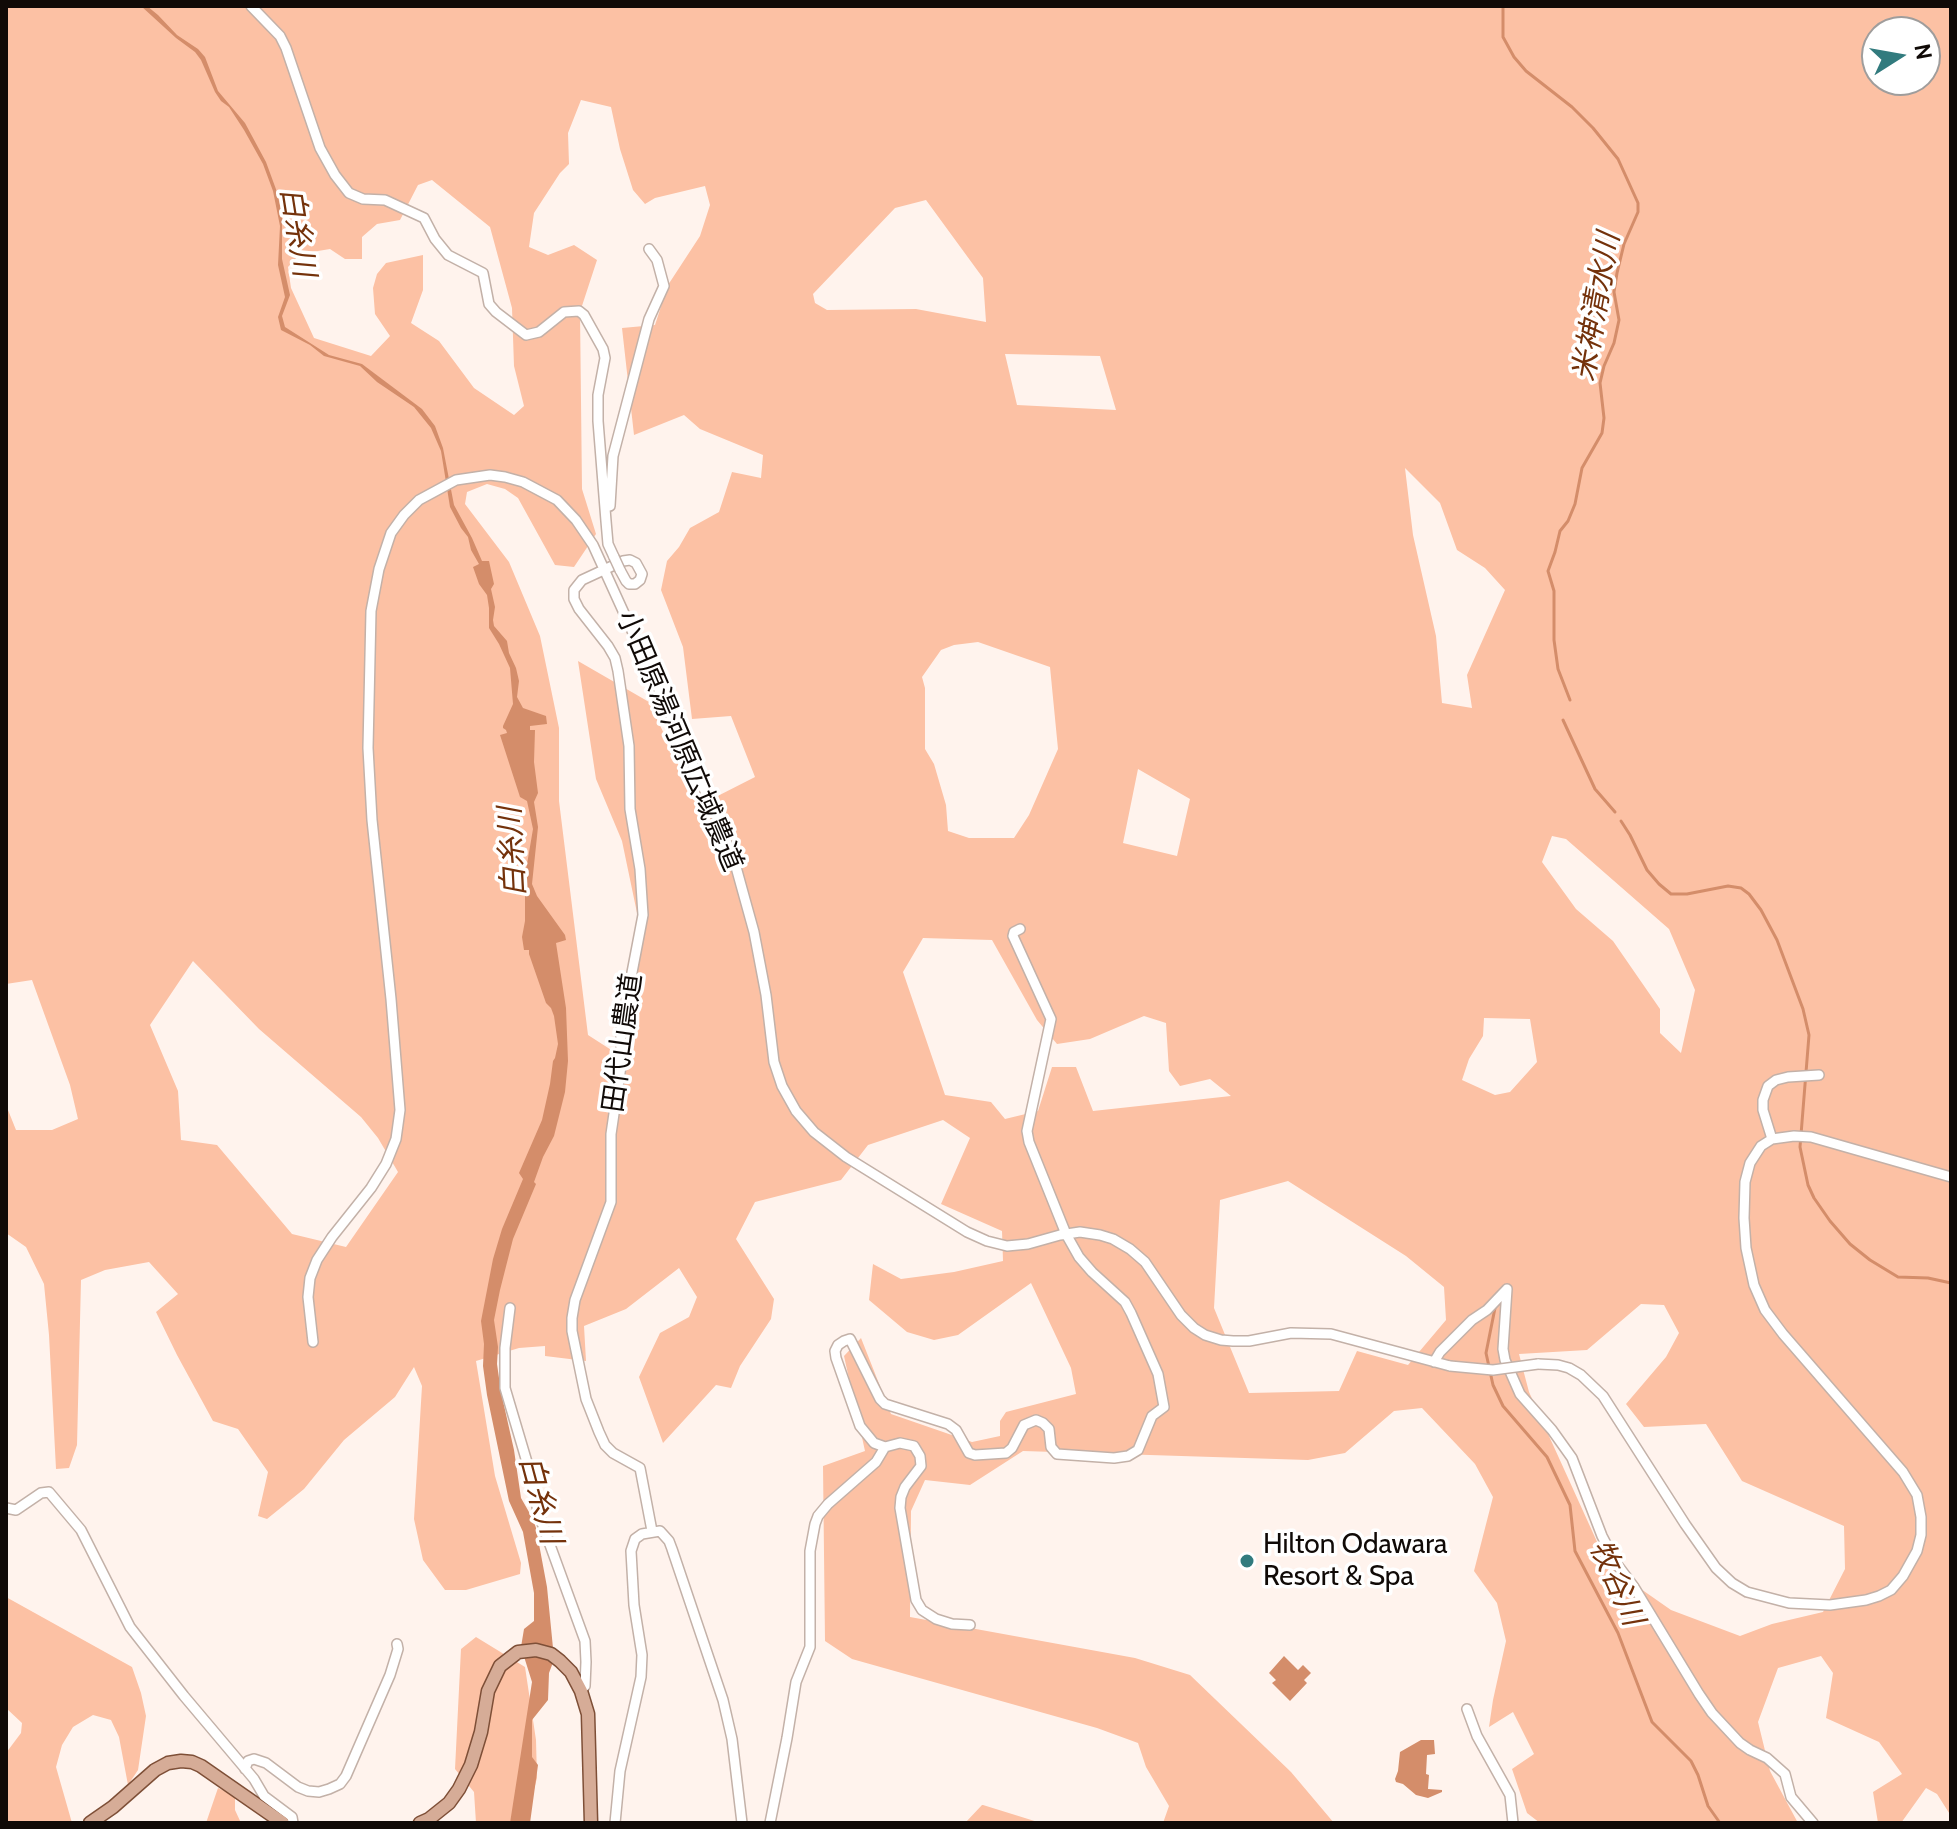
<!DOCTYPE html>
<html>
<head>
<meta charset="utf-8">
<style>
  body { margin:0 }
  #map { position:relative; width:1957px; height:1829px; overflow:hidden; background:#fff3ed; font-family:Cabin,sans-serif }
  canvas { display:block }
  .frame { position:absolute; inset:0; border:8px solid #100a07; pointer-events:none }
  .north { position:absolute; left:1861px; top:16px; width:80px; height:80px; box-sizing:border-box; background:#fff; border:2px solid #9f9d9c; border-radius:50%; rotate:79deg; font-size:22px; font-weight:700; line-height:32px; text-align:center; color:#100a07 }
  .north::after { content:''; display:block; margin:auto; width:28px; height:36px; background:#327b7e; clip-path:polygon(50% 0,100% 100%,50% 72%,0 100%) }
</style>
</head>
<body>
<div id="map">
<canvas width="1957" height="1829"></canvas>
<div class="frame"></div>
<div class="north">N</div>
</div>
<script>
const context = document.querySelector('canvas').getContext('2d');
context.lineJoin = 'round';
function fillPath(path, color) { context.fillStyle = color; context.fill(path, 'evenodd'); }
const poly = rows => new Path2D(rows.map(r => 'M' + r).join(''));
function trace(path, color, width, dash) { context.strokeStyle = color; context.lineWidth = width; context.lineCap = dash ? 'butt' : 'round'; context.setLineDash(dash || []); context.stroke(path); }
function label(font, color, halo, rows, align = 'center') {
  context.font = font + ' Cabin,"Noto Sans JP",sans-serif'; context.lineWidth = 7; context.setLineDash([]); context.textBaseline = 'middle'; context.strokeStyle = halo; context.fillStyle = color; for (const [text, x, y, turn = 0] of rows) {
    context.save(); context.translate(x, y); context.rotate((+turn || 0) * Math.PI / 180); context.textAlign = isNaN(turn) ? turn : align; if (halo) context.strokeText(text, 0, 0); context.fillText(text, 0, 0); context.restore();
  }
}
fillPath(poly([
  [6,6,1951,6,1951,1816,1937,1794,1926,1788,1901,1823,1878,1823,1873,1792,1902,1774,1879,1742,1826,1718,1833,1673,1821,1656,1778,1668,1758,1722,1770,1771,1798,1823,1540,1823,1527,1813,1512,1769,1534,1754,1513,1712,1489,1727,1493,1700,1506,1641,1497,1603,1474,1571,1493,1497,1475,1464,1422,1408,1394,1411,1345,1453,1308,1460,1023,1451,970,1485,925,1480,911,1511,910,1617,1135,1658,1190,1675,1291,1772,1334,1823,1163,1823,1169,1806,1146,1767,1138,1743,1097,1728,852,1659,825,1641,823,1466,865,1451,844,1356,861,1338,891,1414,972,1442,1000,1436,1000,1421,1006,1412,1076,1394,1071,1368,1031,1283,958,1335,934,1340,907,1332,869,1300,873,1264,901,1279,954,1272,1003,1261,1002,1231,941,1204,970,1138,943,1120,868,1145,841,1180,755,1202,736,1239,774,1299,771,1319,740,1366,731,1388,716,1385,663,1443,639,1377,660,1333,689,1317,697,1297,679,1268,626,1309,584,1326,586,1361,545,1356,545,1346,519,1348,476,1361,495,1476,521,1563,520,1574,466,1590,445,1590,423,1560,414,1519,422,1386,414,1367,395,1397,344,1440,304,1489,267,1519,258,1516,268,1472,238,1429,213,1421,177,1355,156,1312,178,1294,149,1262,105,1270,81,1280,77,1445,69,1468,56,1469,49,1335,44,1284,26,1247,6,1233,6,1105,16,1130,52,1130,78,1119,70,1085,32,980,6,984],
  [1877,32,1925,32,1925,80,1877,80],
  [581,100,611,107,620,149,633,190,645,204,655,198,705,186,710,205,700,236,668,285,655,325,622,328,634,435,684,415,700,429,763,455,761,478,732,472,719,512,690,528,679,547,667,561,661,590,683,647,692,719,731,716,755,777,698,806,649,702,578,661,596,779,622,841,641,932,630,1062,588,1035,559,801,559,728,540,636,509,562,465,504,467,492,487,484,505,489,518,498,555,565,574,567,596,534,582,489,580,312,597,260,574,245,548,255,529,247,534,213,560,173,569,164,568,133],
  [432,180,490,227,512,308,514,366,524,406,514,415,474,388,439,341,411,323,423,290,423,255,386,263,377,274,373,288,375,314,390,336,371,356,314,338,291,288,288,267,300,254,330,249,345,259,362,259,362,237,377,224,400,220,418,185],
  [926,200,983,278,986,322,916,309,827,310,815,303,813,294,895,208],
  [1005,354,1100,356,1116,410,1017,405],
  [1405,468,1440,503,1457,550,1485,568,1505,590,1467,675,1472,708,1442,703,1436,636,1413,535],
  [978,642,1050,667,1058,749,1029,815,1014,838,969,838,948,831,946,805,934,764,925,749,925,688,922,677,941,650,954,645],
  [1138,769,1190,799,1177,856,1123,843],
  [1552,836,1566,839,1669,929,1695,990,1681,1053,1660,1033,1660,1009,1613,941,1576,909,1542,862],
  [923,938,992,940,1037,1020,1057,1044,1090,1039,1144,1016,1166,1023,1169,1071,1180,1086,1210,1079,1231,1096,1093,1111,1076,1067,1052,1067,1038,1111,1005,1119,991,1102,945,1095,903,972],
  [193,961,259,1029,361,1117,378,1138,398,1172,346,1247,292,1234,217,1145,181,1140,178,1091,150,1025],
  [1484,1018,1530,1019,1537,1062,1510,1092,1495,1095,1462,1080,1469,1059,1483,1036],
  [1288,1181,1406,1256,1444,1287,1446,1320,1408,1365,1357,1351,1339,1391,1249,1393,1214,1308,1220,1200],
  [1641,1304,1664,1305,1679,1333,1666,1357,1626,1404,1644,1427,1706,1424,1742,1481,1844,1526,1845,1569,1823,1612,1772,1624,1740,1636,1671,1610,1608,1566,1529,1392,1519,1354,1587,1350],
  [6,1597,132,1667,141,1693,146,1716,138,1770,128,1785,119,1737,111,1720,93,1715,73,1727,62,1745,56,1767,72,1823,6,1823,6,1753,21,1733,22,1723,6,1708],
  [476,1637,525,1667,536,1740,537,1778,525,1823,476,1823,474,1792,455,1769,461,1649],
  [218,1788,235,1796,235,1810,241,1823,206,1823],
  [982,1805,983,1805,1041,1823,965,1823]
]), '#fcc1a4');
fillPath(poly([
  [141,6,147,6,158,15,177,35,198,49,205,57,218,91,245,123,266,162,277,192,282,215,282,259,290,295,282,316,285,327,329,355,362,364,422,409,435,426,443,448,454,505,472,538,482,561,489,561,494,584,491,589,495,607,493,620,494,626,507,641,509,653,516,668,519,681,517,697,523,708,546,716,547,724,530,726,530,730,535,730,534,762,538,793,534,802,538,827,532,884,537,896,565,935,566,940,556,943,566,1008,568,1061,565,1092,554,1136,543,1157,534,1182,536,1184,513,1239,500,1290,494,1320,498,1347,497,1364,501,1392,514,1450,521,1498,533,1519,536,1528,547,1587,553,1648,552,1665,549,1673,548,1700,532,1720,532,1757,538,1765,530,1823,510,1823,532,1682,521,1647,524,1629,534,1621,534,1593,523,1532,509,1501,487,1395,483,1366,484,1344,481,1321,493,1259,502,1229,523,1179,519,1173,542,1120,550,1084,553,1061,555,1058,558,1044,554,1016,551,1008,546,1003,529,954,529,950,524,950,522,937,525,921,525,897,527,892,526,870,533,829,527,801,520,797,500,735,507,733,506,730,503,728,503,726,513,704,510,668,499,644,489,628,489,608,487,595,479,584,473,567,479,564,471,550,468,537,461,528,450,507,441,451,431,428,414,407,377,382,360,366,324,356,310,345,281,330,278,317,285,297,278,265,280,226,273,191,263,164,244,130,229,107,221,101,215,92,201,60,195,52,176,38],
  [1284,1656,1298,1670,1303,1665,1311,1673,1304,1680,1307,1683,1290,1701,1272,1683,1276,1680,1269,1673],
  [1421,1740,1434,1740,1435,1754,1427,1755,1426,1774,1429,1775,1428,1789,1442,1790,1442,1792,1428,1798,1416,1795,1403,1784,1396,1782,1395,1779,1398,1771,1400,1752]
]), '#d48d6a');
trace(poly([
  [1503,6,1503,37,1514,57,1526,71,1572,107,1593,128,1618,159,1638,203,1638,212,1624,244,1617,273,1614,292,1619,320,1614,343,1604,366,1600,383,1604,418,1602,433,1582,468,1575,504,1568,521,1560,531,1555,552,1548,571,1554,591,1554,640,1558,669,1570,700],
  [1563,720,1595,789,1615,812],
  [1621,821,1630,835,1647,870,1659,884,1671,894,1687,894,1728,886,1741,888,1749,894,1761,910,1777,940,1803,1009,1809,1035,1800,1147,1808,1185,1814,1198,1830,1221,1850,1244,1870,1260,1898,1277,1928,1278,1951,1283],
  [1495,1308,1486,1353,1493,1385,1503,1406,1547,1457,1570,1505,1575,1551,1618,1633,1652,1722,1691,1761,1698,1775,1708,1806,1720,1823]
]), '#d48d6a', 3);
const minor = poly([
  [251,6,280,36,286,48,320,148,335,175,349,193,363,199,385,200,424,218,435,239,448,255,483,273,489,304,496,312,526,335,539,332,564,312,579,311,584,315,603,349,605,358,598,395,598,421,606,521,608,544,614,557],
  [610,506,613,456,649,319,664,286,657,260,649,249],
  [620,570,626,581,629,584,635,584,640,580,642,574,636,563,630,560,623,561,582,580,574,590,574,599,579,609,608,646,615,658,618,671,629,746,630,809,640,869,643,915,621,1030,621,1066,611,1134,611,1202,575,1300,572,1318,572,1331,586,1399,599,1432,605,1445,613,1453,640,1468,652,1531],
  [1772,1139,1763,1110,1763,1100,1768,1086,1776,1080,1788,1077,1819,1075],
  [1507,1289,1503,1349,1505,1360,1520,1394,1552,1430,1572,1458,1602,1536,1616,1563,1634,1587,1699,1694,1712,1713,1740,1743,1750,1750,1767,1758,1785,1774,1791,1797,1813,1823],
  [510,1308,505,1348,505,1388,532,1479,538,1512,585,1641,586,1662,585,1686,581,1691],
  [313,1342,308,1297,310,1278,317,1260,332,1237,371,1188,386,1164,396,1139,400,1110,391,999,372,820,368,748,371,611,379,569,391,533,404,515,419,500,456,480,490,475,505,477,523,482,557,500,576,520,593,545,719,822,736,867,754,932,766,995,774,1062,782,1086,796,1111,814,1132,846,1157,967,1232,987,1241,1007,1246,1028,1244,1060,1235,1080,1232,1100,1235,1113,1239,1130,1249,1145,1262,1181,1315,1194,1328,1205,1335,1221,1340,1233,1341,1249,1341,1291,1333,1331,1334,1450,1366],
  [1434,1362,1440,1352,1472,1320,1487,1310,1507,1289],
  [1538,1364,1558,1365,1569,1368,1581,1375,1603,1396,1685,1524,1716,1568,1732,1583,1747,1592,1789,1603,1830,1605,1866,1600,1879,1596,1891,1590,1903,1576,1917,1551,1921,1535,1921,1517,1917,1495,1903,1472,1783,1334,1765,1310,1754,1285,1746,1248,1744,1218,1745,1182,1750,1163,1761,1146,1772,1139,1794,1136,1811,1137,1951,1177],
  [885,1447,874,1443,860,1426,836,1358,835,1351,838,1345,844,1341,850,1339,880,1399,885,1404,948,1424,956,1430,969,1453,975,1455,1006,1453,1012,1448,1024,1425,1036,1420,1043,1423,1049,1429,1051,1447,1057,1454,1114,1458,1128,1456,1138,1450,1152,1416,1164,1407,1158,1374,1131,1313,1125,1302,1092,1272,1079,1257,1066,1234,1029,1142,1027,1131,1051,1019,1013,936,1014,932,1020,929],
  [6,1508,16,1510,41,1493,49,1492,81,1530,130,1627,184,1696,254,1779,264,1796,292,1817,293,1823],
  [1467,1709,1477,1736,1510,1795,1513,1823],
  [245,1769,248,1761,254,1759,266,1763,298,1787,308,1791,319,1792,329,1789,340,1784,346,1776,390,1675,398,1649,397,1644],
  [615,1823,620,1771,641,1677,642,1655,634,1605,631,1551,635,1539,642,1534,660,1531,669,1541,672,1549,723,1700,732,1739,742,1823],
  [770,1823,787,1738,796,1682,810,1647,810,1551,815,1524,818,1516,828,1504,876,1462,885,1447,900,1443,914,1446,920,1456,921,1466,905,1487,901,1497,900,1508,916,1600,922,1610,936,1619,952,1624,970,1625]
]);
const major = poly([
  [90,1823,113,1807,155,1770,168,1763,181,1761,192,1762,201,1766,283,1823],
  [420,1823,429,1819,449,1803,459,1789,471,1765,481,1732,488,1691,500,1666,518,1652,536,1650,551,1654,560,1661,571,1672,581,1691,588,1714,591,1823]
]);
trace(minor, '#c3b1a8', 12);
trace(major, '#7e4f37', 15);
trace(minor, '#fff', 9);
trace(major, '#d6ac97', 12);
const minorBridge = poly([
  [614,557,620,570],
  [1450,1366,1493,1370,1538,1364]
]);
trace(minorBridge, '#c3b1a8', 12, []);
trace(minorBridge, '#fff', 9);
for (const [x, y, r, color] of [
  [1247,1561,8,"#327b7e"]
]) { const dot = new Path2D(); dot.arc(x, y, r, 0, 2 * Math.PI); context.fillStyle = color; context.fill(dot); trace(dot, '#fff', 3); }
label('28px', '#100a07', '#fff', [
  ["小田原湯河原広域農道",679,741,67],
  ["田代山農道",623,1043,-82]
]);
label('28px', '#100a07', '#fff', [
  ["Hilton Odawara",1263,1545],
  ["Resort & Spa",1263,1577]
], 'left');
label('italic 30px', '#74320b', '#fff', [
  ["白糸川",297,232,81],
  ["米神清水川",1597,307,-80],
  ["白糸川",513,852,-93],
  ["白糸川",540,1500,75],
  ["牧谷川",1616,1583,66]
]);
</script>
</body>
</html>
